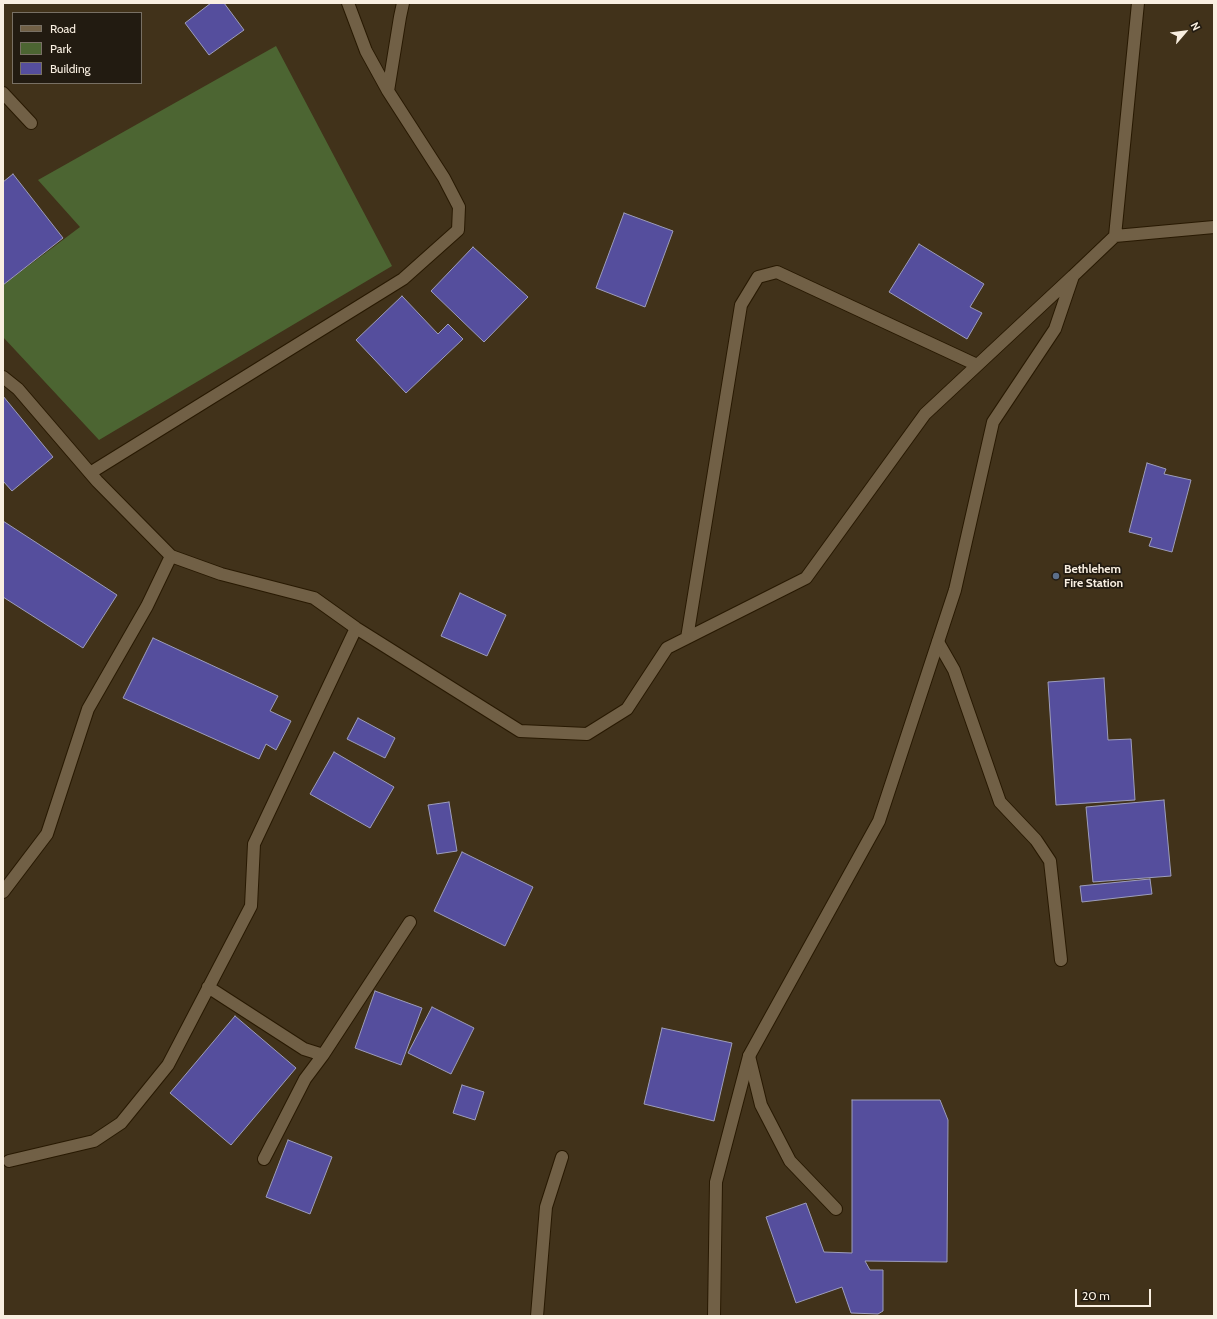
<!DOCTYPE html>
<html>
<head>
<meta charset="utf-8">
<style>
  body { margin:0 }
  #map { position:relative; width:1217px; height:1319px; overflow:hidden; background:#41321a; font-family:Cabin,sans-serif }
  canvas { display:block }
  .frame { position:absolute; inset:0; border:4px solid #f9efe1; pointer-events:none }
  .legend { position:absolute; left:12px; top:12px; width:130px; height:72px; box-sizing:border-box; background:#221b11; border:1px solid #787064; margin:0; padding:5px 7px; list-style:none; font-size:12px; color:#f9efe1 }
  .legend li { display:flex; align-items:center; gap:8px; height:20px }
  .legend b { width:20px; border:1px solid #787064 }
  .north { position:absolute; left:1165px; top:12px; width:40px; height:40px; -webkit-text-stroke:3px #221b11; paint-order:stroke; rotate:62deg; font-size:11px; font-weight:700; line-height:16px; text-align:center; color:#f9efe1 }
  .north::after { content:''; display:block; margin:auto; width:14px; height:18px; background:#f9efe1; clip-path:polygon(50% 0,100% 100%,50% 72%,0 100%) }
  .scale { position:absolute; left:1075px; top:1289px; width:76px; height:18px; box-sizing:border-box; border:2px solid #f9efe1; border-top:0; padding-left:5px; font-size:12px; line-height:14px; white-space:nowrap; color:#f9efe1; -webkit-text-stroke:3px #221b11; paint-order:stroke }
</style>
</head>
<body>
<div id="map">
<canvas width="1217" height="1319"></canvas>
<div class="frame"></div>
<ul class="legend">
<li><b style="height:5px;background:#716046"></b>Road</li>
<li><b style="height:11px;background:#4c6532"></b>Park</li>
<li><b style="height:11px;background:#554e9d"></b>Building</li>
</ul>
<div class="north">N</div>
<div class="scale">20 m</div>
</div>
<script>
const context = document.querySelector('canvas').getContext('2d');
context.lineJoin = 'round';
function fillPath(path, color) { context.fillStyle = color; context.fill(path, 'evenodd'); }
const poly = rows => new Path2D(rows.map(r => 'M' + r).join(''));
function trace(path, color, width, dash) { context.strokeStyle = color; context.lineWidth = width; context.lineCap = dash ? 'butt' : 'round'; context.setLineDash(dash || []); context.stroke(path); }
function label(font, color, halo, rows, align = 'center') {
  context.font = font + ' Cabin,sans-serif'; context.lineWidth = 3.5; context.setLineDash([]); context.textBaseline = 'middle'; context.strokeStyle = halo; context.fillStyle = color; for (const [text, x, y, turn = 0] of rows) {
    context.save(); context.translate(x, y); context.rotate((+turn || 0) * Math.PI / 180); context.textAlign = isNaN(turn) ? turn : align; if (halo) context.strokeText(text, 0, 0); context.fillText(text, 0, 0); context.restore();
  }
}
fillPath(poly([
  [276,46,392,266,99,440,3,337,3,285,80,227,38,180]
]), '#4c6532');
const building = poly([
  [211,3,224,3,244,30,209,55,185,23,211,3],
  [13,174,63,238,3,285,3,182,13,174],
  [624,213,673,231,645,307,596,288,624,213],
  [919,244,984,284,970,307,982,313,967,339,889,292,919,244],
  [473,247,528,297,484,342,431,291,473,247],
  [402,296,438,334,448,324,463,339,406,393,356,340,402,296],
  [3,396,53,457,12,491,3,481,3,396],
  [1147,463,1166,469,1164,474,1191,480,1172,552,1149,546,1152,538,1129,532,1147,463],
  [3,521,117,595,83,648,3,597,3,521],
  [460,593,506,615,487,656,441,636,460,593],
  [153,638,278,696,270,711,291,721,276,750,266,744,259,759,123,698,153,638],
  [1104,678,1108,740,1131,739,1135,800,1056,805,1048,682,1104,678],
  [358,718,395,738,385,758,347,739,358,718],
  [334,752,394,787,370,828,310,794,334,752],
  [1164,800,1171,876,1093,882,1086,807,1164,800],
  [449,802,457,851,437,854,428,805,449,802],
  [462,852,533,887,505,946,434,911,462,852],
  [1150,879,1152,894,1082,902,1080,886,1150,879],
  [375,991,422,1008,401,1065,355,1048,375,991],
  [432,1007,474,1028,451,1074,408,1053,432,1007],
  [235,1016,296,1068,231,1145,170,1093,235,1016],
  [662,1028,732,1043,714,1121,644,1104,662,1028],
  [462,1085,484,1092,475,1120,453,1113,462,1085],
  [852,1100,940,1100,948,1120,947,1262,865,1261,870,1270,883,1270,883,1311,878,1314,851,1313,842,1287,796,1303,766,1217,806,1203,824,1252,852,1253,852,1100],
  [288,1140,332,1157,310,1214,266,1197,288,1140]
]);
fillPath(building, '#554e9d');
trace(building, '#9d9dbb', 1);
const lane = poly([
  [938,642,954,670,1000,802,1036,840,1050,861,1061,960],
  [749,1056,761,1105,790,1161,836,1209]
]);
const street = poly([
  [388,91,400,17,403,3],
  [3,93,31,123],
  [1115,236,1138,3],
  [3,377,18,389,97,481,171,556,221,574,314,598,356,628,520,731,587,734,627,709,667,648,806,578,925,414,1073,276],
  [90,473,403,279,458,230,459,207,444,178,388,91,366,51,348,3],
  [687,638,741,305,758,277,777,272,977,365],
  [3,892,47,834,88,709,147,606,171,556],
  [208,987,304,1049,323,1055],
  [264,1159,305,1079,323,1055,410,922],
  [9,1161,94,1141,121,1123,168,1065,251,906,254,844,356,628],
  [537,1316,546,1207,562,1157],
  [714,1316,716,1182,749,1056,879,821,955,590,993,422,1055,329,1073,276,1115,236,1214,227]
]);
trace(lane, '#281902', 14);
trace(street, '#281902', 14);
trace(lane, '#716046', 12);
trace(street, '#716046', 12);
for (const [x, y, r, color] of [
  [1056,576,4,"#5c6f8a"]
]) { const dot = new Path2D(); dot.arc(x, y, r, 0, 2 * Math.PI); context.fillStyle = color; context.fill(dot); trace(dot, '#221b11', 1.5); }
label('bold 12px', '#f9efe1', '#221b11', [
  ["Bethlehem",1064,569],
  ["Fire Station",1064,583]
], 'left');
</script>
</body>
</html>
